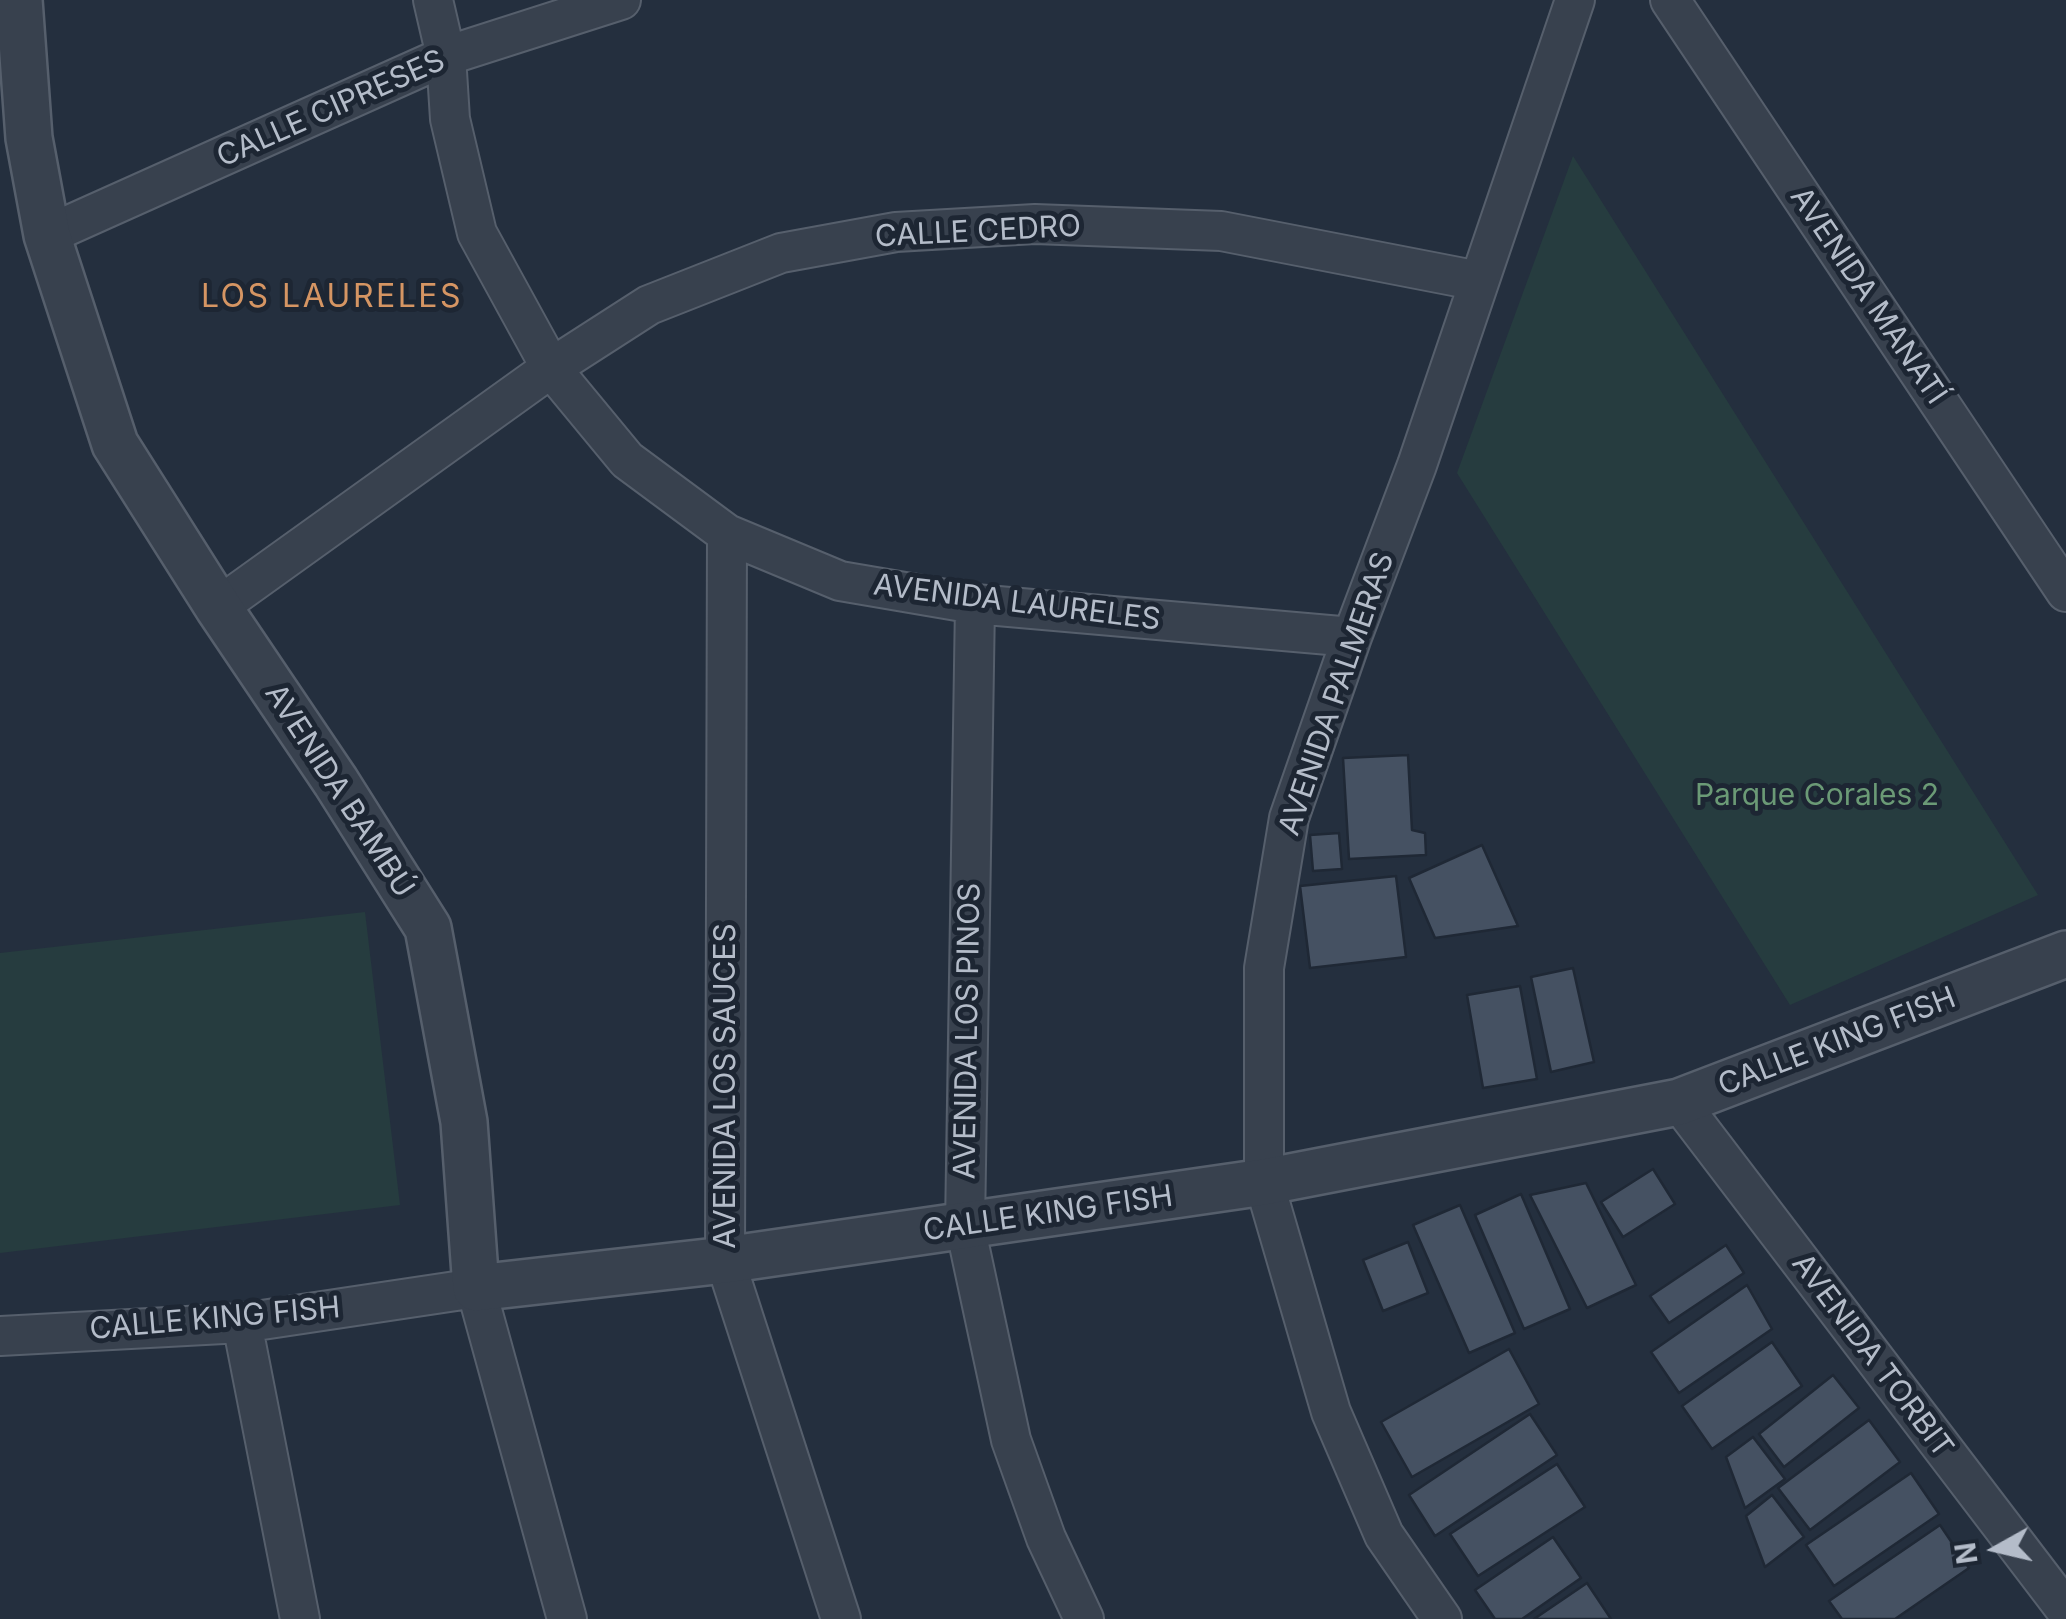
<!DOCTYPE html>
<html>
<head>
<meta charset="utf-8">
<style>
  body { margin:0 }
  #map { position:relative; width:2066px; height:1619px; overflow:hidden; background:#242f3e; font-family:Inter,sans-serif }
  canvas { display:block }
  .north { position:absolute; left:1946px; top:1499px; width:100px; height:100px; -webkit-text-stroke:8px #1d2633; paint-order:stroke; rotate:262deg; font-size:28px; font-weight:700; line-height:40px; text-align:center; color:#b4bcc9 }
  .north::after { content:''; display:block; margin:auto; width:35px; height:45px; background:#b4bcc9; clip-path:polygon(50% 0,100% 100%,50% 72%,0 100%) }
</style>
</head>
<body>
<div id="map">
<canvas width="2066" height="1619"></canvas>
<div class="north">N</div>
</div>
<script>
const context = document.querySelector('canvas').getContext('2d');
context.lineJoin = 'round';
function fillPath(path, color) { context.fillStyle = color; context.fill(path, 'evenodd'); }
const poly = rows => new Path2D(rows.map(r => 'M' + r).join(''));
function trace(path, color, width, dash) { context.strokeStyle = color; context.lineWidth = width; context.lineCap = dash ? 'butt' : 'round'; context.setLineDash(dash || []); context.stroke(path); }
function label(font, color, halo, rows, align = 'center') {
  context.font = font + ' Inter,sans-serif'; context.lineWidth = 10; context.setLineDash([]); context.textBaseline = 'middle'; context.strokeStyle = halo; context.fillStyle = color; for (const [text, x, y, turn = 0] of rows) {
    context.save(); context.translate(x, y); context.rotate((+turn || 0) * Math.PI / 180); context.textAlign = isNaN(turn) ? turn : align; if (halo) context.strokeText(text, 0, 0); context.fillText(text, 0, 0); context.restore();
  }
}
fillPath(poly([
  [1573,156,2038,895,1790,1005,1457,473],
  [365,912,400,1205,0,1253,0,953]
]), '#263c3f');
const building = poly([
  [1408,755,1412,830,1425,833,1426,855,1349,859,1343,758,1408,755],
  [1339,833,1342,869,1313,871,1310,835,1339,833],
  [1482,845,1518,926,1435,938,1409,878,1482,845],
  [1396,876,1406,957,1310,968,1300,886,1396,876],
  [1573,968,1594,1062,1551,1072,1531,977,1573,968],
  [1520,986,1537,1079,1483,1088,1467,995,1520,986],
  [1653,1169,1675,1204,1623,1237,1601,1202,1653,1169],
  [1586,1183,1636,1285,1587,1308,1530,1195,1586,1183],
  [1521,1194,1570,1309,1524,1329,1475,1215,1521,1194],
  [1460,1205,1515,1333,1469,1353,1413,1225,1460,1205],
  [1408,1242,1428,1293,1383,1311,1363,1260,1408,1242],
  [1726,1245,1744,1273,1669,1323,1650,1296,1726,1245],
  [1747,1285,1772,1329,1679,1393,1651,1352,1747,1285],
  [1772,1342,1802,1386,1712,1449,1682,1406,1772,1342],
  [1509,1349,1539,1404,1412,1477,1381,1422,1509,1349],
  [1833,1375,1859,1408,1784,1467,1759,1434,1833,1375],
  [1530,1414,1557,1455,1435,1536,1409,1495,1530,1414],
  [1869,1420,1900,1462,1810,1530,1778,1488,1869,1420],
  [1753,1437,1785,1479,1745,1508,1726,1457,1753,1437],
  [1557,1464,1585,1507,1478,1576,1450,1534,1557,1464],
  [1911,1473,1939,1514,1834,1586,1806,1545,1911,1473],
  [1772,1495,1804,1537,1765,1567,1746,1516,1772,1495],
  [1940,1525,1969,1568,1895,1619,1842,1619,1829,1601,1940,1525],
  [1553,1537,1581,1578,1522,1619,1495,1619,1475,1590,1553,1537],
  [1587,1583,1611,1619,1534,1619,1587,1583]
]);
fillPath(building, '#455162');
trace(building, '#1f2835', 2.5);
const minor = poly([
  [433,0,446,56,450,119,477,233,551,368,627,460,727,534,840,581,975,604,1352,637],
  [1670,0,2066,592],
  [47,235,446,56,621,0],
  [727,534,725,1260,841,1619],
  [975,604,965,1226,1011,1440,1046,1538,1084,1619],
  [218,607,551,368,649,305,781,253,896,232,1035,224,1221,231,1479,281],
  [1679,1102,2066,1610],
  [242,1323,300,1619],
  [0,1336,242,1323,476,1288,567,1619],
  [1442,1619,1384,1535,1331,1412,1264,1182,1264,968,1289,818,1352,637,1417,465,1575,0]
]);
const tertiary = poly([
  [19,0,29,138,47,235,115,444,218,607,336,782,428,928,464,1122,476,1288,725,1260,1264,1182,1679,1102,2066,954]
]);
trace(minor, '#565f6c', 42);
trace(tertiary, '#565f6c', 50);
trace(minor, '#38414e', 38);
trace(tertiary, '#38414e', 45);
label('30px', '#b4bcc9', '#1d2633', [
  ["CALLE CIPRESES",331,109,-24],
  ["CALLE CEDRO",978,232,-3],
  ["AVENIDA MANATÍ",1868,296,56],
  ["AVENIDA LAURELES",1017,603,7],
  ["AVENIDA PALMERAS",1337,694,-71],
  ["AVENIDA BAMBÚ",339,791,57],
  ["AVENIDA LOS PINOS",968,1031,-89],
  ["CALLE KING FISH",1837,1042,-21],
  ["AVENIDA LOS SAUCES",726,1086,-90],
  ["CALLE KING FISH",1048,1214,-8],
  ["CALLE KING FISH",215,1319,-5],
  ["AVENIDA TORBIT",1872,1356,53]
]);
label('30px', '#6b9a76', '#1d2633', [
  ["Parque Corales 2",1817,796]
]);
context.letterSpacing = '2.5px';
label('32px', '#d59563', '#1d2633', [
  ["LOS LAURELES",332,297]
]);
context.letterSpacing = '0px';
</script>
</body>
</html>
